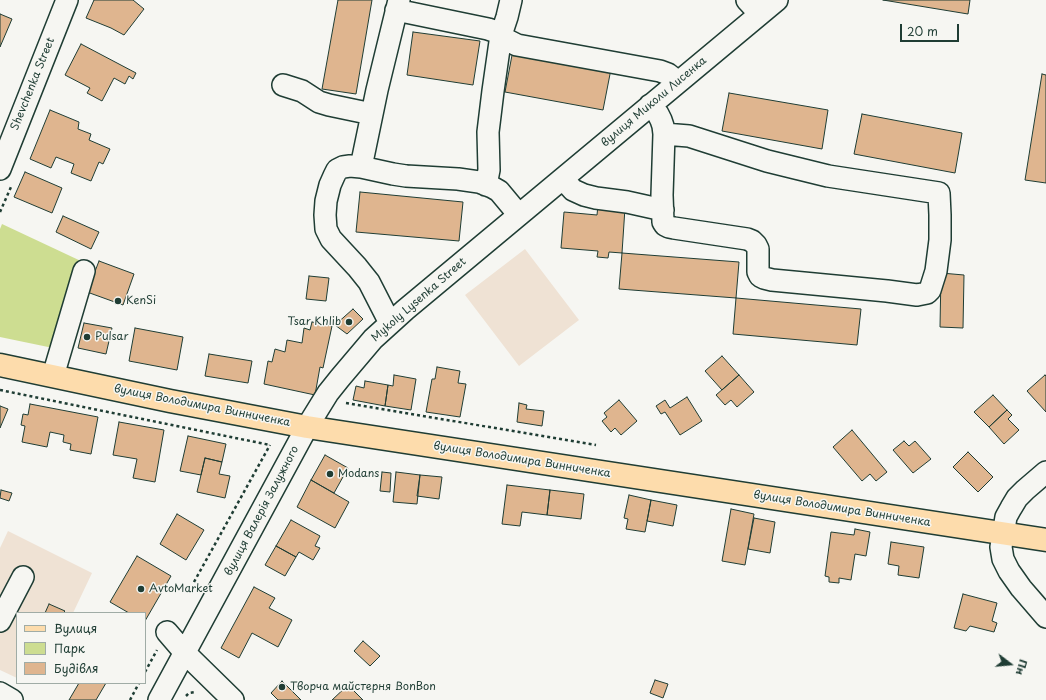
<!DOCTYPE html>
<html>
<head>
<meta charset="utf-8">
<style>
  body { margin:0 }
  #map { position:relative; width:1046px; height:700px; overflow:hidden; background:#f6f6f2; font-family:"Playpen Sans",sans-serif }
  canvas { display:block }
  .legend { position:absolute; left:16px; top:612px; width:130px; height:72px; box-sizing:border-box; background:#f6f6f2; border:1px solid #a0aca6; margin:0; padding:5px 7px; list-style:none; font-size:12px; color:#1f3d34 }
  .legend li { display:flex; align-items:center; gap:8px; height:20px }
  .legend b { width:20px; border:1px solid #a0aca6 }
  .north { position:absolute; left:990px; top:644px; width:40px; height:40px; -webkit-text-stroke:3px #f6f6f2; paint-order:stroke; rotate:106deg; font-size:11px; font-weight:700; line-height:16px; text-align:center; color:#1f3d34 }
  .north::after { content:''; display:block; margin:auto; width:14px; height:18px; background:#1f3d34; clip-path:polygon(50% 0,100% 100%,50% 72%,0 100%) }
  .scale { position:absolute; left:900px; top:24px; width:59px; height:18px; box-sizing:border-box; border:2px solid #1f3d34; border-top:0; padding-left:5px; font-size:12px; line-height:14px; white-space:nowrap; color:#1f3d34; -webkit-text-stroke:3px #f6f6f2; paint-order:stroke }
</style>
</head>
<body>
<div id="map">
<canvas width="1046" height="700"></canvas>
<ul class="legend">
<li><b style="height:5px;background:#fddcac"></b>Вулиця</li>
<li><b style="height:11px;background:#cddd91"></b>Парк</li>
<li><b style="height:11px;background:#dfb58f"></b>Будівля</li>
</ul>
<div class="north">Пн</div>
<div class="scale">20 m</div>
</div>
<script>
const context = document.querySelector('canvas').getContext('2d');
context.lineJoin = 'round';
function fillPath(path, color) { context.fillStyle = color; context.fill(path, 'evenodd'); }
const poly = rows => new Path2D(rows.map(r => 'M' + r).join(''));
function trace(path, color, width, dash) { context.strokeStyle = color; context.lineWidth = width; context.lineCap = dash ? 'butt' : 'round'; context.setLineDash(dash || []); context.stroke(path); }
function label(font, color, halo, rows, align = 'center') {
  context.font = font + ' "Playpen Sans",sans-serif'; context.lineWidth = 3; context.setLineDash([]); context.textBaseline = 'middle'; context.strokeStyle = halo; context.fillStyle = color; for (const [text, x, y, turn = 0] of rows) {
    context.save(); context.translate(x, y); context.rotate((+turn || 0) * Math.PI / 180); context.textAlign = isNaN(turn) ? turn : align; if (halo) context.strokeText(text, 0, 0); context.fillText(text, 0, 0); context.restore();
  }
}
fillPath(poly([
  [525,249,579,320,519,366,465,295],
  [8,531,92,573,73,613,17,613,17,678,0,670,0,548]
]), '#efe2d4');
fillPath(poly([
  [2,224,83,262,53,348,0,337,0,229]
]), '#cddd91');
const building = poly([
  [94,0,133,0,144,9,124,35,111,28,86,18,94,0],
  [338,0,372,0,356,94,322,89,338,0],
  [883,0,970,0,968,14,883,0],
  [0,14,12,19,0,47,0,14],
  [413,32,480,41,473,85,407,75,413,32],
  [81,44,136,73,133,79,129,76,125,84,114,78,102,101,87,93,90,88,65,75,81,44],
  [513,50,611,69,603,110,505,92,513,50],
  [1042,74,1046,75,1046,183,1025,180,1042,74],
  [729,93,828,110,822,149,722,131,729,93],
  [50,110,79,122,78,129,91,134,89,140,110,149,103,164,99,162,91,181,71,173,74,164,56,157,51,168,30,159,50,110],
  [862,114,962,133,955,173,854,154,862,114],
  [25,172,62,188,52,213,14,197,25,172],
  [360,192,463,202,459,241,356,232,360,192],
  [598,205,625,208,622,253,609,252,608,258,597,257,598,251,561,248,564,212,597,215,598,205],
  [63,216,99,232,91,249,56,232,63,216],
  [622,253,739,262,736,298,619,289,622,253],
  [99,261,134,274,123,305,87,292,99,261],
  [941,273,964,275,963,328,940,327,941,273],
  [309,276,329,278,326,301,306,299,309,276],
  [736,298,861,309,857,345,733,334,736,298],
  [353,309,363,319,347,334,335,325,353,309],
  [312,322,332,326,323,368,320,367,315,395,264,384,268,361,272,362,275,349,285,352,287,340,302,343,304,328,310,330,312,322],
  [84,323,112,328,106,354,78,348,84,323],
  [135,328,183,337,177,370,129,361,135,328],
  [209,354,252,361,248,383,205,376,209,354],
  [722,356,739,375,722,390,705,371,722,356],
  [437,367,460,371,458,383,466,384,460,417,426,412,432,379,435,379,437,367],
  [394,375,416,379,411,410,385,406,388,385,393,386,394,375],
  [739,375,754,392,737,407,731,400,725,405,716,395,739,375],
  [1045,375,1046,376,1046,412,1027,391,1045,375],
  [365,381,388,385,385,406,353,400,356,386,364,388,365,381],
  [993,395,1007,410,989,427,974,412,993,395],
  [687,397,702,421,680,435,665,412,661,414,656,406,665,400,670,408,687,397],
  [619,400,637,421,621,435,615,428,611,432,602,421,607,417,604,413,619,400],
  [519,403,527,405,526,409,544,411,542,426,517,422,519,403],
  [30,404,98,417,91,454,70,450,71,444,63,442,64,435,50,432,47,447,22,442,25,426,21,425,23,414,28,415,30,404],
  [0,406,8,409,0,428,0,406],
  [1007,410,1012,415,1008,419,1019,430,1004,444,989,427,1007,410],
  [119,422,164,430,155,482,133,478,137,459,113,455,119,422],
  [852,430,887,472,876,481,870,474,862,481,833,447,852,430],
  [188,436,226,444,222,462,205,458,201,475,180,471,188,436],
  [904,441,909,446,915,441,931,459,913,473,893,450,904,441],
  [968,452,993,477,978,492,953,467,968,452],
  [325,455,348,468,334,493,311,480,325,455],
  [205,458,222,462,219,474,230,476,225,498,197,492,205,458],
  [382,472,391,473,390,492,380,491,382,472],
  [396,472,420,475,417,504,393,502,396,472],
  [420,475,442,477,439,499,417,496,420,475],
  [311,480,349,502,335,528,297,507,311,480],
  [507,485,550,490,547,515,522,512,520,526,502,524,507,485],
  [1,490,12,493,9,501,0,498,1,490],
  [550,490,584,494,581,519,547,515,550,490],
  [629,495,651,500,645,532,626,529,628,519,624,518,629,495],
  [651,500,677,505,673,526,647,521,651,500],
  [731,509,754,514,745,565,722,561,731,509],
  [177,514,204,530,186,560,160,544,177,514],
  [754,518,775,522,770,553,748,549,754,518],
  [291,520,320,536,315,546,320,548,313,560,299,552,296,557,276,546,291,520],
  [855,529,870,532,866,556,855,554,851,580,839,578,839,583,829,582,829,577,825,576,831,532,854,535,855,529],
  [891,542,924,547,919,578,898,575,899,566,888,564,891,542],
  [276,546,296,557,285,576,265,565,276,546],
  [137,556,171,576,145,621,145,613,129,613,110,602,137,556],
  [254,587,275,598,269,608,292,620,278,647,252,633,239,658,221,648,254,587],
  [963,594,997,603,992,621,997,623,994,632,970,626,966,631,954,628,963,594],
  [49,604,65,611,63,613,45,613,49,604],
  [363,641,380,656,370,666,354,651,363,641],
  [655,680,668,684,663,698,650,693,655,680],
  [282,681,301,700,278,700,271,693,282,681],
  [79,683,106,683,96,700,69,700,79,683],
  [348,685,363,700,332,700,348,685]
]);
fillPath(building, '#dfb58f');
trace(building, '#1f3d34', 1);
const minor = poly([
  [399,0,377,90,361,167,393,174,406,176,458,179,479,182,492,187,499,191,519,215],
  [747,0,760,14],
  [396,10,488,29,494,31,509,41,517,45,660,71,668,74,678,82],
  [283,85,302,91,319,102,329,105,372,114],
  [650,105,658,114,661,120,663,126,664,134,662,195,663,222,665,225,669,227,674,228,747,239,752,241,756,245,758,249,758,272,760,276,764,278,772,280,814,284,887,291,917,295,927,293,930,290,936,271,940,240,940,215,939,193,828,176,767,161,689,136,664,134],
  [361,167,350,166,343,167,337,170,334,176,330,185,326,201,325,215,326,229,331,239,357,267,369,282,390,323],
  [0,169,67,0],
  [563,179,573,190,584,195,596,198,627,202,663,210],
  [486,185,489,170,488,132,493,91,501,35,507,17,511,0],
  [53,376,84,271],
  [1046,472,1025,490,1017,498,1011,508,1006,517,1001,547,1003,559,1009,571,1021,588,1046,617],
  [0,621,23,577],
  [167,632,185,653,233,700],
  [0,693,12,700],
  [159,700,307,427,328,393,340,378,373,339,405,310,777,0]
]);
const major = poly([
  [0,365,170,401,307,427,1046,540]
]);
trace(minor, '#1f3d34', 24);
trace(major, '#1f3d34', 25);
trace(poly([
  [0,212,11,187],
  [0,390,270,445],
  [346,403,596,445],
  [194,582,270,445],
  [145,672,157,650],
  [186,696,189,693,196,692],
  [130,700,139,683]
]), '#1f3d34', 2.5, [3, 3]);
trace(minor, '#f6f6f2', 21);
trace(major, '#fddcac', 22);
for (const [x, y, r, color] of [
  [118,301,4,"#1f3d34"],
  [349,322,4,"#1f3d34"],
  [87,337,4,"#1f3d34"],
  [330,474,4,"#1f3d34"],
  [141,589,4,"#1f3d34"],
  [282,687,4,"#1f3d34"]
]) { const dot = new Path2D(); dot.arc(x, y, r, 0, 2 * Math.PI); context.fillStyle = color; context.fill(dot); trace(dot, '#f6f6f2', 1.5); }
label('11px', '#1f3d34', '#f6f6f2', [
  ["Shevchenka Street",33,84,-68],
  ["вулиця Миколи Лисенка",654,102,-40],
  ["Mykoly Lysenka Street",419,300,-41],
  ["вулиця Володимира Винниченка",202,406,11],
  ["вулиця Володимира Винниченка",522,460,9],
  ["вулиця Володимира Винниченка",842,509,9],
  ["вулиця Валерія Залужного",262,511,-62]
]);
label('11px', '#1f3d34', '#f6f6f2', [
  ["KenSi",126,301],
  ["Tsar Khlib",341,322,"right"],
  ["Pulsar",95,337],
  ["Modans",338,474],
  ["AvtoMarket",149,589],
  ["Творча майстерня BonBon",290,687]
], 'left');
</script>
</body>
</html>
